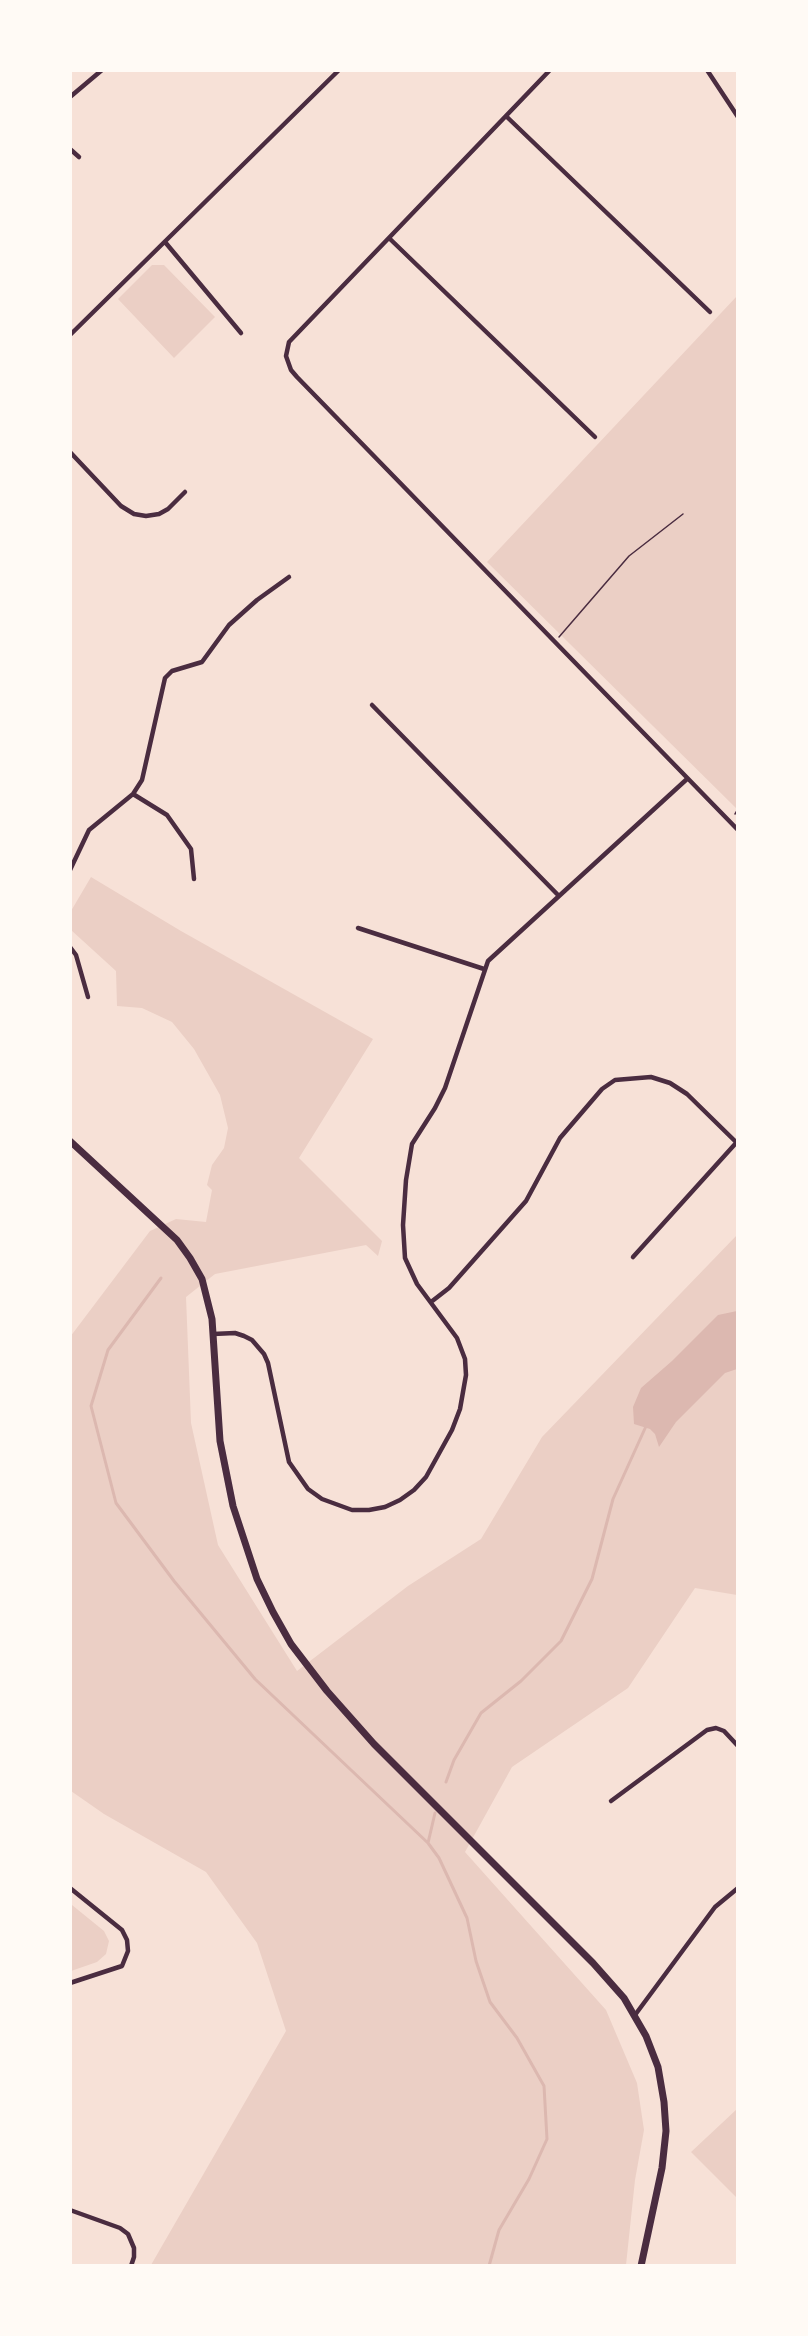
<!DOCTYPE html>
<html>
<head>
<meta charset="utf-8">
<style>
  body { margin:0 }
  #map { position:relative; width:808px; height:2336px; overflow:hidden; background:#f7e1d7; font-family:Inter,sans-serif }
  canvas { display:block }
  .frame { position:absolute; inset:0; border:72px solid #fffaf5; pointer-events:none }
</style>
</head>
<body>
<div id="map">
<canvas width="808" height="2336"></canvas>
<div class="frame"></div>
</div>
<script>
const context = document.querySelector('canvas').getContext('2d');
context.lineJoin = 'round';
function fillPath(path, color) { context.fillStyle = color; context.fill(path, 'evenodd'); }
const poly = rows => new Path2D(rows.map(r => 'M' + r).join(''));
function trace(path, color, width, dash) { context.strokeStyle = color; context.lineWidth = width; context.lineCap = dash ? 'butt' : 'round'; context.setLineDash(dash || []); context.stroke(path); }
fillPath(poly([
  [152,265,164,265,215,317,174,358,118,299],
  [737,296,737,809,487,562],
  [91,877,181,931,373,1039,299,1158,382,1241,378,1256,366,1245,215,1274,186,1297,191,1423,218,1545,297,1671,408,1586,481,1539,542,1437,737,1235,737,1595,695,1588,628,1688,512,1767,465,1852,606,2010,637,2083,644,2130,635,2180,626,2265,151,2265,286,2031,257,1943,206,1872,104,1814,71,1791,70,1337,150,1231,176,1219,206,1222,212,1190,207,1185,212,1165,224,1148,228,1128,220,1095,194,1049,172,1022,142,1008,117,1006,116,971,71,930,71,911],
  [72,1905,104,1931,109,1941,106,1954,97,1962,71,1971],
  [737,2109,737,2198,691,2152]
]), '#ebcfc5');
fillPath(poly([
  [737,1311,737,1369,725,1373,676,1422,659,1447,655,1434,650,1429,634,1424,633,1407,641,1388,672,1361,718,1315]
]), '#dcb8b0');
trace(poly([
  [161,1278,108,1350,91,1406,116,1503,174,1581,255,1679,428,1843],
  [446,1782,454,1760,481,1713,521,1681,561,1641,592,1579,613,1499,647,1424],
  [435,1813,428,1843,439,1858,467,1918,476,1961,490,2002,517,2038,544,2086,547,2139,529,2179,499,2230,489,2266]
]), '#dcb8b0', 3);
trace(poly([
  [559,637,629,556,683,514],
  [735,814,738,809]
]), '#4a2c40', 1.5);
trace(poly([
  [550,70,289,342,286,356,291,370,297,377,738,830],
  [707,70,738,117],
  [70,97,102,70],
  [507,117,710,312],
  [70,149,79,157],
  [389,238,595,437],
  [165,242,241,333],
  [70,335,339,70],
  [70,452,121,506,134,514,146,516,159,514,168,509,185,492],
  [372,705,558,895],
  [133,794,167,815,191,849,194,879],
  [70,870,89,830,133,794,142,780,165,678,172,671,202,662,229,625,257,600,289,577],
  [358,928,484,969],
  [70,947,76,955,88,997],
  [633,1257,736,1143],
  [431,1302,449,1288,526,1201,560,1138,602,1089,615,1080,651,1077,670,1083,687,1094,738,1144],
  [213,1334,235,1333,244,1336,252,1340,264,1354,268,1363,289,1462,308,1489,322,1499,352,1510,369,1510,385,1507,400,1500,414,1490,426,1477,452,1430,460,1409,466,1375,465,1359,457,1338,417,1284,405,1258,403,1225,406,1180,412,1144,435,1108,445,1088,488,961,687,779],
  [611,1801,707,1730,716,1728,724,1731,738,1746],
  [70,1888,122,1930,127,1940,128,1951,122,1966,70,1983],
  [635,2015,715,1907,738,1888],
  [70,2210,120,2228,128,2234,134,2248,134,2257,131,2266]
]), '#4a2c40', 4.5);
trace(poly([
  [70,1141,177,1240,190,1258,202,1279,212,1319,220,1441,233,1506,257,1579,273,1612,291,1644,327,1691,374,1744,593,1963,624,1998,646,2036,658,2067,664,2102,666,2131,662,2168,641,2266]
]), '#4a2c40', 7);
</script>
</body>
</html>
